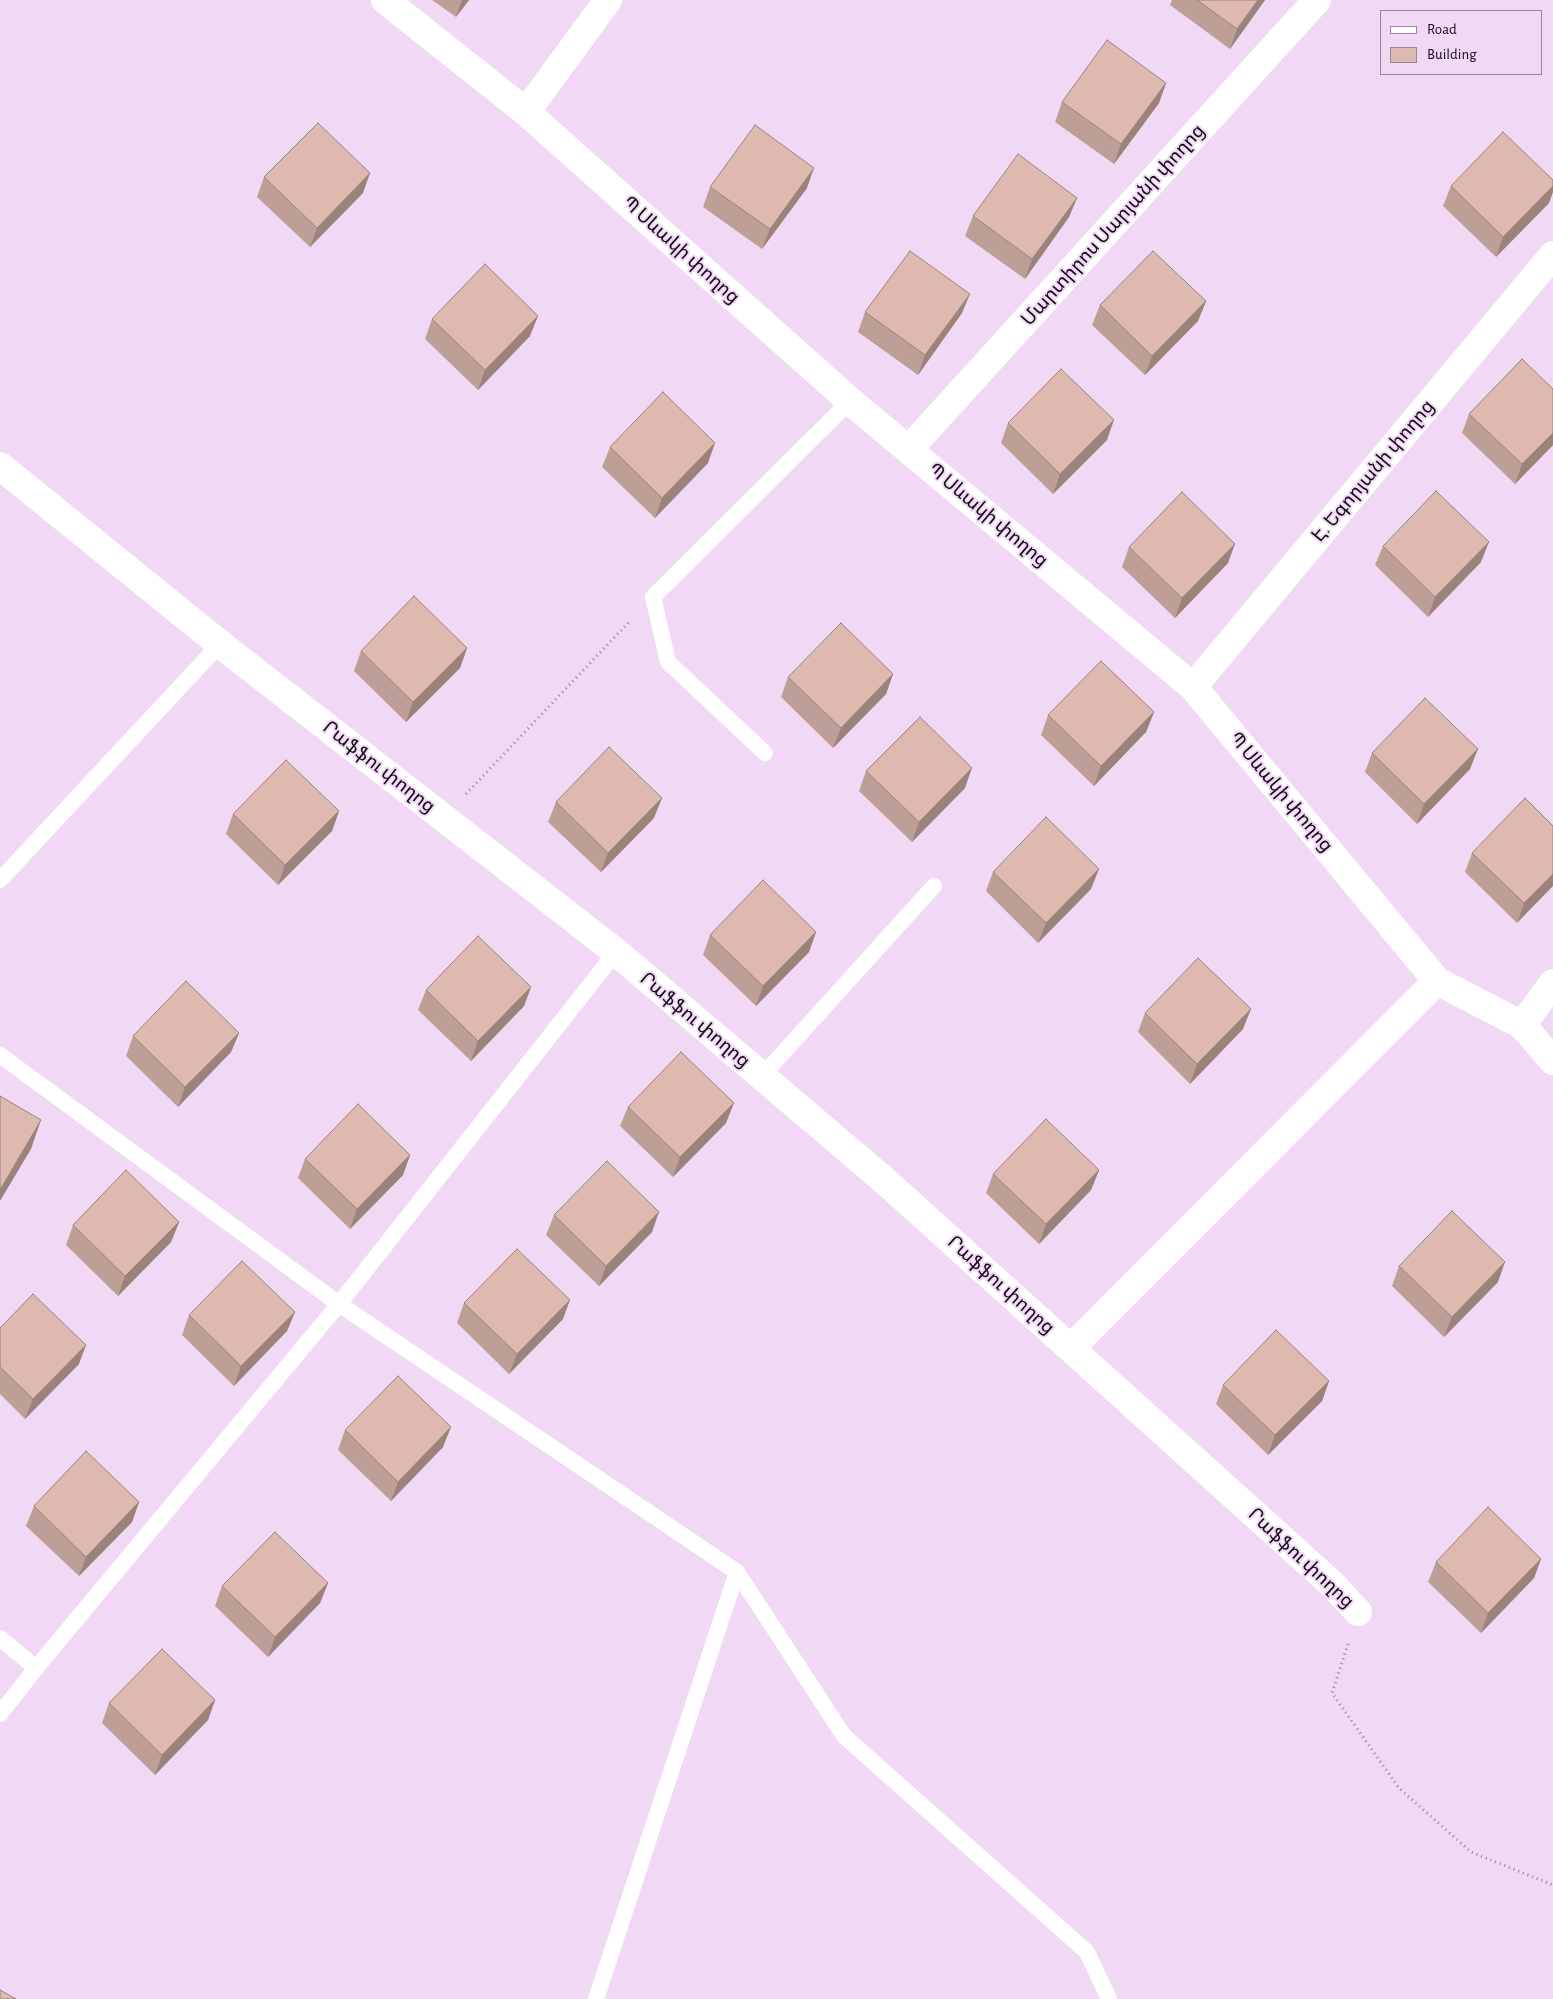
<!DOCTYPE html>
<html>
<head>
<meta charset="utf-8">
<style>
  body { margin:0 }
  #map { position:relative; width:1553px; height:1999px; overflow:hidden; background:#f1d9f5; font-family:"Alegreya Sans",sans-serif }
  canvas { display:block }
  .legend { position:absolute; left:1380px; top:10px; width:162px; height:65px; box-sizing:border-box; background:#f1d9f5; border:1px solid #98879b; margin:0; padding:6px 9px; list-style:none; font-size:15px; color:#130b15 }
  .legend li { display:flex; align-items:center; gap:10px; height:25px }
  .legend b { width:25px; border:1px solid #98879b }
</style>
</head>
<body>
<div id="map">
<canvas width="1553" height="1999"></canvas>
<ul class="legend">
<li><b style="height:6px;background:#fff"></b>Road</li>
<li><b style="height:14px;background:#ddb9b0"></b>Building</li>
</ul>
</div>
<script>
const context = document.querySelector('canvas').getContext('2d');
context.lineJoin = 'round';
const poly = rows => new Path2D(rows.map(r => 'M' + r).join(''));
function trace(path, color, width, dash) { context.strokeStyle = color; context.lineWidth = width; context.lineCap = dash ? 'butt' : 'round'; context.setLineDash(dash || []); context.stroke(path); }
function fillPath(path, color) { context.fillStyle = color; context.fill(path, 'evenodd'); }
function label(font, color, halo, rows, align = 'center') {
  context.font = font + ' "Alegreya Sans","Noto Sans Armenian",sans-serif'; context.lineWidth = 4; context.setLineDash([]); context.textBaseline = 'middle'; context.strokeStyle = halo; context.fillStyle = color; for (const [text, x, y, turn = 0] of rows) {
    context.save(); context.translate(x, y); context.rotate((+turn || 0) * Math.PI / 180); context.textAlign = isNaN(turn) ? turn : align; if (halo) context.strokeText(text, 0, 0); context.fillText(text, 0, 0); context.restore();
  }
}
trace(poly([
  [466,794,629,622],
  [1348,1644,1332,1693,1399,1788,1471,1852,1553,1885]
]), '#958398', 3, [1, 4]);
trace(poly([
  [765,753,668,662,653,597,850,401],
  [0,880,220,644],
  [0,1055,339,1304,737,1572,844,1736,1087,1952,1109,1999],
  [762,1076,934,886],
  [0,1638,36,1668,0,1714],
  [36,1668,339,1304,616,952],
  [596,1999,737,1572]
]), '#fff', 16);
trace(poly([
  [385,0,526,112,850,401,1193,687,1437,981,1522,1025,1553,1061],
  [526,112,608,0],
  [909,449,1317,0],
  [0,466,220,644,616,952,885,1181,1333,1585,1358,1612],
  [1193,687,1553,255],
  [1522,1025,1553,983],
  [1071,1348,1437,981]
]), '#fff', 28);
fillPath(poly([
  [432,0,469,0,456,17],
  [1172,0,1265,0,1230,49,1170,5],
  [1166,83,1159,103,1114,164,1055,122,1062,102],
  [264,177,363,193,310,247,257,197],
  [1451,186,1549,203,1496,257,1443,206],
  [710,187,807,188,762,249,703,207],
  [1077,198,1069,217,1025,279,965,236,973,216],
  [1206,301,1198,321,1145,375,1092,325,1100,305],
  [865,312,962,313,918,375,858,332],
  [432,319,530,336,478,390,425,339],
  [1553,389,1553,445,1515,484,1462,433,1469,414],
  [1008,423,1107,440,1053,494,1001,443],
  [610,447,708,463,655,518,602,467],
  [1383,546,1481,562,1428,617,1375,565],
  [1129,547,1228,563,1175,618,1122,567],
  [467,648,460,668,406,722,354,671,361,651],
  [893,674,886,694,833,748,781,697,788,677],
  [1154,712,1146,732,1094,786,1041,735,1048,715],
  [1372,753,1470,769,1417,824,1365,772],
  [866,771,965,788,912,842,859,791],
  [556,802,654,818,601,872,548,822],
  [339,811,332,831,278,885,226,834,233,814],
  [1553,826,1517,923,1465,872,1472,853],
  [993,872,1091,889,1038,943,986,891],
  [816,932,809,952,756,1006,703,955,710,935],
  [531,987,524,1006,471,1061,418,1010,426,990],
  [1145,1013,1243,1029,1190,1084,1138,1032],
  [239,1033,231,1052,178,1107,126,1056,133,1036],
  [628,1107,726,1123,673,1177,620,1126],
  [410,1155,403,1175,350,1229,298,1178,305,1159],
  [1099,1170,1091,1190,1039,1244,986,1193,993,1174],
  [554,1215,652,1232,599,1286,546,1235],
  [179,1222,171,1242,118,1296,66,1245,73,1225],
  [1399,1266,1498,1282,1444,1337,1392,1286],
  [464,1303,563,1319,509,1374,457,1323],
  [295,1312,287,1331,234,1386,182,1335,189,1315],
  [0,1328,79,1364,25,1419,0,1394],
  [1329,1381,1322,1401,1268,1455,1216,1404,1223,1385],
  [345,1430,443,1447,391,1501,338,1450],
  [139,1502,132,1522,79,1576,26,1526,34,1506],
  [1541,1559,1534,1578,1481,1633,1428,1582,1436,1562],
  [328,1583,320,1603,268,1657,215,1606,222,1586],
  [215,1700,208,1720,155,1775,102,1723,109,1703]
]), '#be9f97');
fillPath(poly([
  [462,0,469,0,456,17],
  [1258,0,1265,0,1230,49,1237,29],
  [1166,83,1159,103,1114,164,1121,144],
  [814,168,807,188,762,249,770,229],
  [370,173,363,193,310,247,317,228],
  [1553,186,1553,192,1549,203,1496,257,1503,237],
  [1077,198,1069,217,1025,279,1032,259],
  [970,294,962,313,918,375,925,355],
  [1206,301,1198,321,1145,375,1152,356],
  [538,316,530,336,478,390,485,370],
  [1114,420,1107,440,1053,494,1060,474],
  [1553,433,1553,445,1515,484,1522,464],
  [715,443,708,463,655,518,662,498],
  [1489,542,1481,562,1428,617,1435,597],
  [1235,544,1228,563,1175,618,1182,598],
  [467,648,460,668,406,722,413,702],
  [893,674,886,694,833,748,841,728],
  [1154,712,1146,732,1094,786,1101,766],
  [1478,749,1470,769,1417,824,1424,804],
  [972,768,965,788,912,842,919,822],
  [662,798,654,818,601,872,608,853],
  [339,811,332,831,278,885,285,865],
  [1099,869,1091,889,1038,943,1046,923],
  [1553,874,1553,886,1517,923,1524,903],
  [816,932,809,952,756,1006,763,986],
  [531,987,524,1006,471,1061,478,1041],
  [1251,1009,1243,1029,1190,1084,1197,1064],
  [239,1033,231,1052,178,1107,185,1087],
  [734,1103,726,1123,673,1177,680,1157],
  [41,1120,31,1149,0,1201,0,1190],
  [410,1155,403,1175,350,1229,357,1209],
  [1099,1170,1091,1190,1039,1244,1046,1224],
  [659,1212,652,1232,599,1286,606,1266],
  [179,1222,171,1242,118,1296,125,1276],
  [1505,1262,1498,1282,1444,1337,1452,1317],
  [570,1300,563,1319,509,1374,517,1354],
  [295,1312,287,1331,234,1386,241,1366],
  [86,1345,79,1364,25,1419,33,1399],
  [1329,1381,1322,1401,1268,1455,1275,1435],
  [451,1427,443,1447,391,1501,398,1482],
  [139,1502,132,1522,79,1576,86,1557],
  [1541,1559,1534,1578,1481,1633,1488,1613],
  [328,1583,320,1603,268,1657,275,1637],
  [215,1700,208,1720,155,1775,162,1755]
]), '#9b827b');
const building = poly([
  [1197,0,1258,0,1237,29,1197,0],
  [1107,40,1166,83,1121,144,1062,102,1107,40],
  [318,123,370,173,317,228,264,177,318,123],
  [755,125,814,168,770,229,710,187,755,125],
  [1503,132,1553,180,1553,186,1503,237,1451,186,1503,132],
  [1018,154,1077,198,1032,259,973,216,1018,154],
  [910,251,970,294,925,355,865,312,910,251],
  [1153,251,1206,301,1152,356,1100,305,1153,251],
  [485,264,538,316,485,370,432,319,485,264],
  [1522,359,1553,389,1553,433,1522,464,1469,414,1522,359],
  [1061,369,1114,420,1060,474,1008,423,1061,369],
  [663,392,715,443,662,498,610,447,663,392],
  [1436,491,1489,542,1435,597,1383,546,1436,491],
  [1182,492,1235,544,1182,598,1129,547,1182,492],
  [414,596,467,648,413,702,361,651,414,596],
  [841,623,893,674,841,728,788,677,841,623],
  [1101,661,1154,712,1101,766,1048,715,1101,661],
  [1425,698,1478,749,1424,804,1372,753,1425,698],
  [920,717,972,768,919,822,866,771,920,717],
  [609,747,662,798,608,853,556,802,609,747],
  [286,760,339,811,285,865,233,814,286,760],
  [1525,798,1553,826,1553,874,1524,903,1472,853,1525,798],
  [1046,817,1099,869,1046,923,993,872,1046,817],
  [763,880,816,932,763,986,710,935,763,880],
  [478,936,531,987,478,1041,426,990,478,936],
  [1198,958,1251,1009,1197,1064,1145,1013,1198,958],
  [186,981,239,1033,185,1087,133,1036,186,981],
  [681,1052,734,1103,680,1157,628,1107,681,1052],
  [0,1096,41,1120,0,1190,0,1096],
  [358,1104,410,1155,357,1209,305,1159,358,1104],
  [1046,1119,1099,1170,1046,1224,993,1174,1046,1119],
  [607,1161,659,1212,606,1266,554,1215,607,1161],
  [126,1170,179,1222,125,1276,73,1225,126,1170],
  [1452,1211,1505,1262,1452,1317,1399,1266,1452,1211],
  [517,1249,570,1300,517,1354,464,1303,517,1249],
  [242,1261,295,1312,241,1366,189,1315,242,1261],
  [33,1294,86,1345,33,1399,0,1367,0,1328,33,1294],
  [1276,1330,1329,1381,1275,1435,1223,1385,1276,1330],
  [398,1376,451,1427,398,1482,345,1430,398,1376],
  [86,1451,139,1502,86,1557,34,1506,86,1451],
  [1488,1507,1541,1559,1488,1613,1436,1562,1488,1507],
  [275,1532,328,1583,275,1637,222,1586,275,1532],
  [162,1649,215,1700,162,1755,109,1703,162,1649],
  [0,1990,16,1999,0,1999,0,1990]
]);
fillPath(building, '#ddb9b0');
trace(building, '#9b827b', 1);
label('19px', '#130b15', '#f1d9f5', [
  ["Մարտիրոս Սարյանի փողոց",1113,225,-48],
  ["Պ Սևակի փողոց",681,250,42],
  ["Է․ Եգորյանի փողոց",1373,471,-50],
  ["Պ Սևակի փողոց",988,515,40],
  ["Րաֆֆու փողոց",379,767,38],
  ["Պ Սևակի փողոց",1281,792,50],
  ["Րաֆֆու փողոց",695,1020,40],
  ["Րաֆֆու փողոց",1001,1285,42],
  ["Րաֆֆու փողոց",1301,1558,43]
]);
</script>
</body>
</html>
